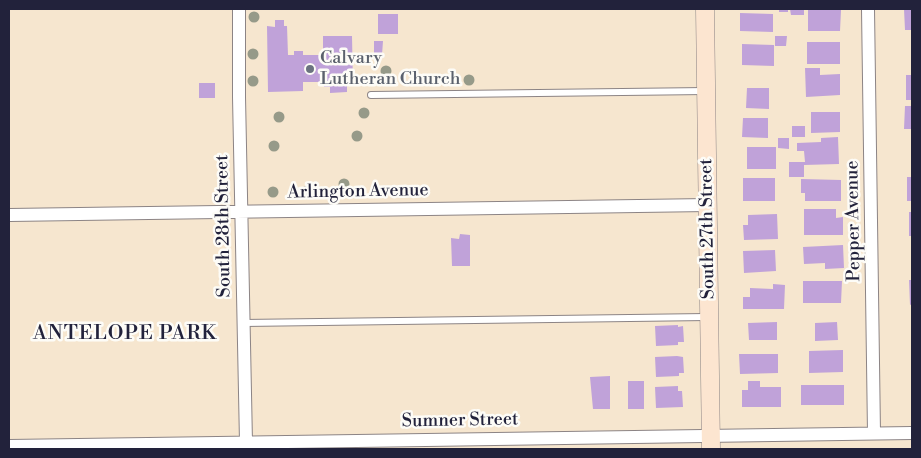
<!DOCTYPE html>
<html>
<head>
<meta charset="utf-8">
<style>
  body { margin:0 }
  #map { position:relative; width:921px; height:458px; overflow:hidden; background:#f6e6cf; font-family:"Libre Bodoni",serif }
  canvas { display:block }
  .frame { position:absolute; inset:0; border:10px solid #22223b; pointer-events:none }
</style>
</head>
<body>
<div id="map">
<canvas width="921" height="458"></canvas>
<div class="frame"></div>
</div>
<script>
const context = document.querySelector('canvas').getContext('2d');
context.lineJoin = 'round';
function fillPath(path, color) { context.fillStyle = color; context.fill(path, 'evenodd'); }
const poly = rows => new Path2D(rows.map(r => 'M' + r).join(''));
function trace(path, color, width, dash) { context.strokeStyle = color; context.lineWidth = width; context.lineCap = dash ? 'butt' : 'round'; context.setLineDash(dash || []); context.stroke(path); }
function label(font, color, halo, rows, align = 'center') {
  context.font = font + ' "Libre Bodoni",serif'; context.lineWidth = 5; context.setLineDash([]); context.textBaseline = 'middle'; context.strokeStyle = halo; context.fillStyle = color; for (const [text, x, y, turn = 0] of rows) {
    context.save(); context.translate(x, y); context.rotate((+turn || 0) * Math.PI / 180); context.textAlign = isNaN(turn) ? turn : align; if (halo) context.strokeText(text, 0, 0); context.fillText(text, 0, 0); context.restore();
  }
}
fillPath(poly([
  [779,9,788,9,788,12,779,12],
  [790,9,804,9,804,15,791,15],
  [904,9,912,9,912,30,905,30],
  [808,10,841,10,840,31,808,31],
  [740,13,773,14,773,32,740,31],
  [378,14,398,14,398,34,378,34],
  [275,20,284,20,284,26,287,26,288,55,294,55,294,51,303,51,303,55,323,55,323,36,352,36,353,86,347,86,347,92,330,93,330,87,324,87,324,82,303,82,303,91,268,92,267,26,275,27],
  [775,36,787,36,786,46,775,46],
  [374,41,383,41,382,55,374,55],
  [807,42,840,42,840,64,807,64],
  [742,44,774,45,774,66,742,65],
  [805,68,820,68,820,75,840,74,840,95,806,97],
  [906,75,912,75,912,100,906,100],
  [199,83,215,83,215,98,199,98],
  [747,88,769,88,769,109,746,108],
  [905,106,912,106,912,129,904,129],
  [811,112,840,112,840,132,811,133],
  [743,118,768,118,768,138,742,137],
  [792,126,805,126,805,137,792,137],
  [838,137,839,164,804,165,804,177,789,177,789,162,805,162,804,151,797,151,797,143,821,142,821,138],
  [778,138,789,138,789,149,778,148],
  [747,147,776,147,776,169,747,169],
  [907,177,912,177,912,201,907,201],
  [743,178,775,178,775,201,743,201],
  [801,179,841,180,841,201,805,201,805,193,801,193],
  [804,209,836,209,836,218,843,217,843,235,804,235],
  [909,212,912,212,912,236,909,236],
  [777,214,778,239,744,240,743,225,748,225,748,215],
  [460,234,470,235,470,266,452,266,451,238,459,239],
  [843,245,844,268,825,269,825,263,804,264,803,247],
  [775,250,776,271,744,273,743,251],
  [909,280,912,280,912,304,910,305],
  [803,281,842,281,841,303,803,303],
  [773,284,785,285,784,309,743,309,743,297,750,297,750,288,773,289],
  [777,322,777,340,749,340,748,323],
  [837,322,838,340,815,341,815,323],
  [678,325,678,327,683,326,684,342,678,342,678,345,656,346,655,326],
  [843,350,843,372,809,373,809,351],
  [739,354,778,354,778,373,740,374],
  [677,356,683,357,684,373,679,373,679,376,656,377,655,357],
  [610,376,610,409,593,409,590,377],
  [628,381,644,381,644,409,628,409],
  [748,381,760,381,760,387,781,387,781,407,742,407,742,390,748,390],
  [801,385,844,385,844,405,801,405],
  [678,386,678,391,682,391,683,407,656,408,655,387]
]), '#c0a2d9');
const service = poly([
  [371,95,706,91],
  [243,323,707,317]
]);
const minor = poly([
  [239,9,239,97,246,442],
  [868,9,874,433],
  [9,215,708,205],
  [9,446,912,433]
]);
const secondary = poly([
  [705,9,711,449]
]);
trace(service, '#8c8485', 8);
trace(minor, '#8c8485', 14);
trace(secondary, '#8c8485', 19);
trace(service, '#fff', 6);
trace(minor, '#fff', 12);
trace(secondary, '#fce5d0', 18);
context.fillStyle = '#969a89';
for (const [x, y] of [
  [254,17],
  [253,54],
  [386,71],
  [469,80],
  [253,81],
  [364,113],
  [279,117],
  [357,136],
  [274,146],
  [344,184],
  [307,191],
  [273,192]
]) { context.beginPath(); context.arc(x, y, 5.5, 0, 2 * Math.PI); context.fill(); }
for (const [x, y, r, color] of [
  [310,69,5,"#6b7280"]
]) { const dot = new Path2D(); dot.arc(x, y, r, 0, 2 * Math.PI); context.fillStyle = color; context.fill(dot); trace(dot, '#fdfcf7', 2); }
label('18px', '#5b616d', '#fdfcf7', [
  ["Calvary",320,59],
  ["Lutheran Church",320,80]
], 'left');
label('18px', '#22223b', '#fdfcf7', [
  ["Arlington Avenue",358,192,-1],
  ["Pepper Avenue",854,221,-91],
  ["South 28th Street",224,226,-91],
  ["South 27th Street",708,229,-91],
  ["Sumner Street",460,421,-1]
]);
context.letterSpacing = '1px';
label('20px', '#22223b', '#fdfcf7', [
  ["ANTELOPE PARK",125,334]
]);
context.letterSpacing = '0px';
</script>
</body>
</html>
